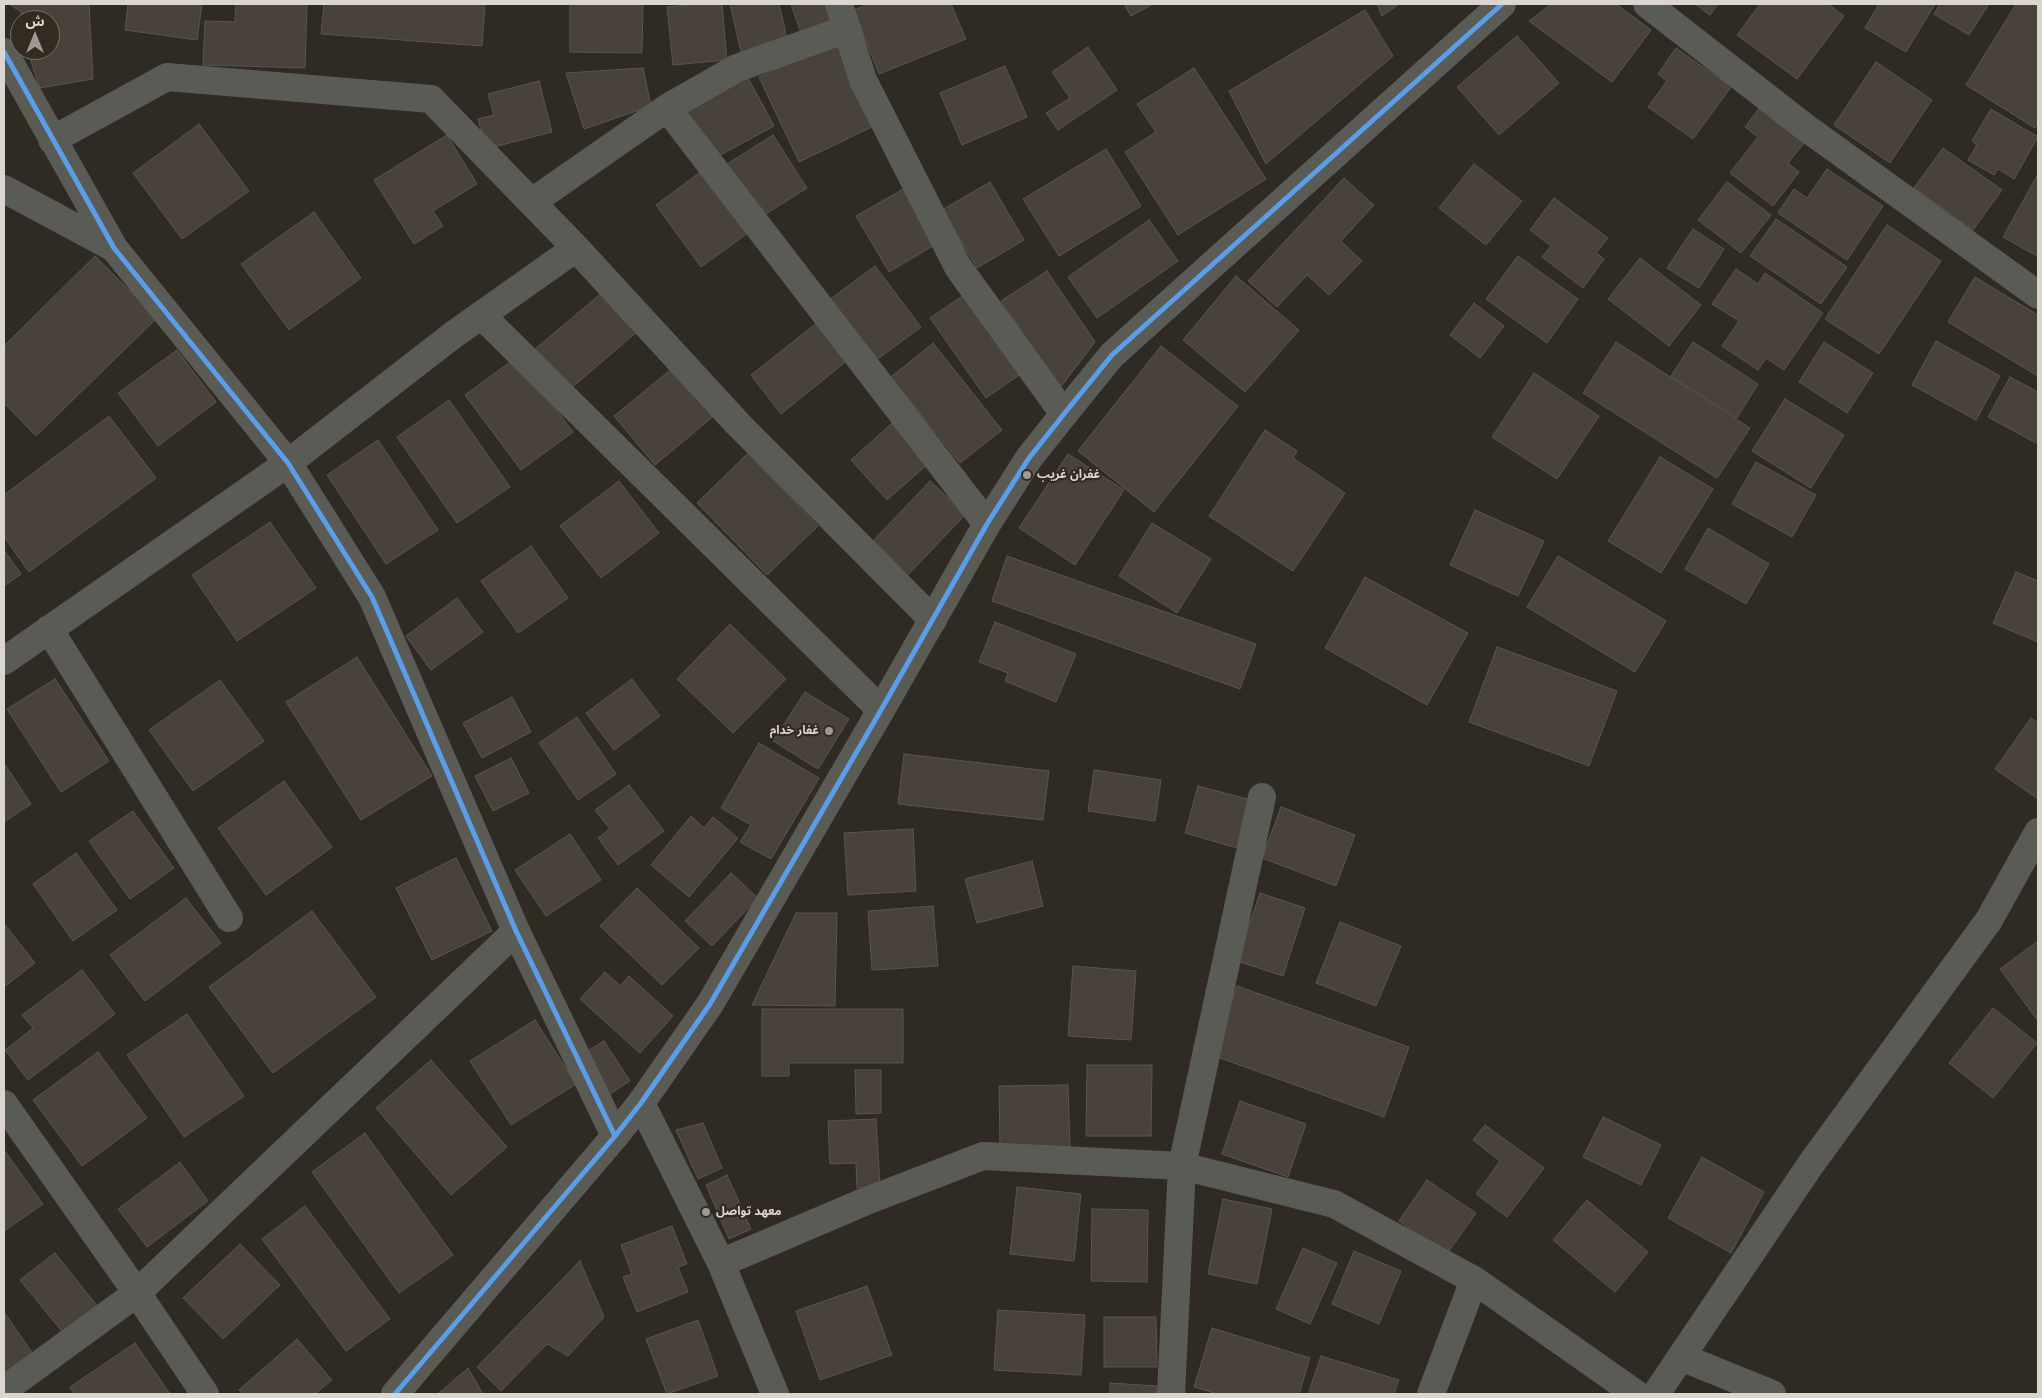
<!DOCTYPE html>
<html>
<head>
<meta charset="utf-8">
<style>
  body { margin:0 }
  #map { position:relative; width:2042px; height:1398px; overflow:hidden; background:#2f2a24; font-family:"PT Serif","Noto Sans Arabic",serif }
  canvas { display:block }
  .frame { position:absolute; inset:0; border:5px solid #dad5ce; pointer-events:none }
  .north { position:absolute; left:10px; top:10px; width:50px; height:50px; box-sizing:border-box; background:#332a20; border:1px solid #766e66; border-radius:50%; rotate:0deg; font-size:14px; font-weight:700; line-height:20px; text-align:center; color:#dad5ce }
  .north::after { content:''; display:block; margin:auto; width:18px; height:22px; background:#9e9992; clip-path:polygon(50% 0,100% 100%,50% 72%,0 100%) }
</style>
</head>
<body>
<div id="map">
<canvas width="2042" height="1398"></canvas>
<div class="frame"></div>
<div class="north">ش</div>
</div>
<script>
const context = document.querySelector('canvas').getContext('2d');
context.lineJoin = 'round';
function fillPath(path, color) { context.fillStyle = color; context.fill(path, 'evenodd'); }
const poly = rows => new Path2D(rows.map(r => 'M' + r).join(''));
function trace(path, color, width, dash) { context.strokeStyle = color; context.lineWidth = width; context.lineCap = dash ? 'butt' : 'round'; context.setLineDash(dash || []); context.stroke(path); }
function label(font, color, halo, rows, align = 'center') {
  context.font = font + ' "PT Serif","Noto Sans Arabic",serif'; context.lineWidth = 4.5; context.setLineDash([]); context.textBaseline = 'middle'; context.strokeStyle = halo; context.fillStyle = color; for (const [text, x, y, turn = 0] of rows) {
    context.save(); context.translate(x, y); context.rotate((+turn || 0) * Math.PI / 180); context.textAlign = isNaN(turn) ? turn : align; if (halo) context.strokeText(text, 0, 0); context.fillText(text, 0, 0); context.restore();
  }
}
const building = poly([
  [9,4,89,4,93,79,40,88,27,50,50,50,50,20,21,20,21,12,9,4],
  [128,4,202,4,197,40,125,30,128,4],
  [236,4,307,4,305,68,203,65,205,21,235,22,236,4],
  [324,4,485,4,482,46,321,34,324,4],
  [570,4,643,4,642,53,570,52,570,4],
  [700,4,722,4,727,60,673,65,667,7,700,4],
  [730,4,779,4,788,42,741,52,730,4],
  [791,4,833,4,840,24,802,36,791,4],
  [869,4,951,4,966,39,879,74,854,10,869,4],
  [1124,4,1153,4,1131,16,1124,4],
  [1377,4,1399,4,1382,16,1377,4],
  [1551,4,1616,4,1651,30,1612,82,1529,21,1551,4],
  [1695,4,1718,4,1710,15,1695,4],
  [1760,4,1828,4,1844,16,1797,79,1737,35,1760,4],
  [1879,4,1935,4,1906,52,1865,28,1879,4],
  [1940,4,1989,4,1969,35,1934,14,1940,4],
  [2016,4,2034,4,2038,7,2038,122,2035,128,1966,85,2016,4],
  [1365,10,1393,56,1266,164,1229,91,1365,10],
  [1517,36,1559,83,1499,135,1457,87,1517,36],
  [838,40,878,124,799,162,759,77,838,40],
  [1088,47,1117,90,1058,130,1046,113,1070,98,1052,72,1088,47],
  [1676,48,1731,87,1693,139,1648,107,1667,81,1658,74,1676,48],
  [1876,62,1932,100,1890,163,1834,125,1876,62],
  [1005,66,1027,117,962,145,940,93,1005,66],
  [643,68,651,106,584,129,566,73,643,68],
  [1194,68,1266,179,1178,235,1125,152,1156,132,1137,104,1194,68],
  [747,76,774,126,713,159,686,110,747,76],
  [539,81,552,132,486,149,478,119,494,115,488,94,539,81],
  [1760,107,1805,142,1788,163,1799,172,1773,206,1730,173,1758,137,1745,127,1760,107],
  [1991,109,2038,137,2014,179,1998,169,1994,175,1968,160,1977,145,1972,141,1991,109],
  [199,124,249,191,182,239,133,173,199,124],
  [447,135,477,184,433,211,443,226,414,244,374,180,447,135],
  [773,135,807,188,761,217,727,164,773,135],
  [1943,148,2002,190,1973,230,1914,188,1943,148],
  [1106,149,1141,206,1059,256,1023,199,1106,149],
  [1474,164,1522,201,1486,245,1439,208,1474,164],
  [1827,169,1883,206,1847,260,1778,213,1794,189,1807,198,1827,169],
  [703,170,748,233,701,267,656,205,703,170],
  [2038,174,2038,254,2037,256,2003,237,2038,174],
  [1344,178,1374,205,1341,241,1362,261,1329,295,1307,275,1277,307,1248,281,1344,178],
  [990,182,1024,240,977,268,942,210,990,182],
  [1727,182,1771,215,1741,253,1698,220,1727,182],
  [905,188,938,243,889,272,856,216,905,188],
  [1554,198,1608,238,1596,253,1604,259,1583,288,1542,257,1551,246,1530,230,1554,198],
  [314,212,361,278,289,330,241,264,314,212],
  [1776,219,1847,267,1821,304,1750,256,1776,219],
  [1149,220,1178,261,1097,318,1068,277,1149,220],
  [1887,225,1941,261,1879,354,1825,319,1887,225],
  [1693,229,1724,249,1699,288,1667,268,1693,229],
  [95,256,157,318,36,436,4,403,4,346,95,256],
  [1518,256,1578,299,1547,343,1486,299,1518,256],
  [1640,258,1701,305,1669,346,1608,299,1640,258],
  [875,266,921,327,875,361,829,300,875,266],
  [1736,269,1758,284,1765,273,1823,313,1784,370,1766,358,1758,370,1722,346,1739,321,1712,304,1736,269],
  [1047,271,1095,342,1060,388,1001,301,1047,271],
  [1236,276,1299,330,1245,392,1183,340,1236,276],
  [1975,277,2038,315,2038,376,1948,322,1975,277],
  [604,291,638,331,570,389,535,349,604,291],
  [967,293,1022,373,986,398,930,318,967,293],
  [1474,303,1504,326,1480,358,1450,335,1474,303],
  [818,322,848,360,781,414,751,375,818,322],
  [1936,341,2000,376,1976,420,1912,385,1936,341],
  [1616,342,1750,428,1717,478,1583,393,1616,342],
  [1693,342,1758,384,1737,418,1671,376,1693,342],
  [1824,342,1873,373,1847,413,1799,382,1824,342],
  [933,343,1002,430,960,463,891,377,933,343],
  [1161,346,1238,406,1154,512,1078,451,1161,346],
  [177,350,216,402,158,446,118,393,177,350],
  [517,357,573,432,521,470,465,395,517,357],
  [674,367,715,415,655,465,614,416,674,367],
  [1534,373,1599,416,1557,479,1492,437,1534,373],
  [2010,377,2038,392,2038,444,1988,417,2010,377],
  [1785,399,1844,435,1811,488,1752,451,1785,399],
  [449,400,510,487,457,523,397,437,449,400],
  [109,416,156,478,29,572,4,537,4,495,109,416],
  [892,423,929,463,887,500,851,460,892,423],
  [1265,430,1297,451,1293,458,1345,493,1293,571,1209,516,1265,430],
  [378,440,438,530,386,564,327,475,378,440],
  [748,453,818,526,767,575,697,503,748,453],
  [1068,454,1124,490,1075,565,1019,528,1068,454],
  [1660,457,1713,489,1661,573,1608,541,1660,457],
  [1756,462,1816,495,1792,537,1732,504,1756,462],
  [619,481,659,533,601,578,560,526,619,481],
  [930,481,966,514,906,577,870,544,930,481],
  [1475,510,1544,541,1518,596,1450,565,1475,510],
  [270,522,316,588,237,641,192,575,270,522],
  [1152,523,1211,559,1177,613,1119,576,1152,523],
  [1708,528,1769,564,1746,604,1685,569,1708,528],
  [531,546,568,598,518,633,481,581,531,546],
  [4,550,21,574,4,586,4,550],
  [1007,556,1256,644,1240,689,992,601,1007,556],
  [1558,556,1666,621,1635,672,1527,607,1558,556],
  [2016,572,2038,581,2038,642,1993,623,2016,572],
  [1365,577,1468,633,1427,705,1325,648,1365,577],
  [457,598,483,632,431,670,406,636,457,598],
  [995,622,1076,654,1056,702,1005,681,1008,673,979,662,995,622],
  [730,624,786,679,733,733,677,679,730,624],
  [1497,647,1617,691,1589,766,1469,722,1497,647],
  [357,657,432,776,361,820,286,702,357,657],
  [55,679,109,761,61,792,7,709,55,679],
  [632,679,660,716,614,750,586,713,632,679],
  [220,680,264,741,193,791,149,730,220,680],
  [805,692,849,719,818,769,773,741,805,692],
  [512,697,531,732,482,758,463,723,512,697],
  [577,717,616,774,578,800,539,743,577,717],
  [2031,718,2038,723,2038,799,1995,769,2031,718],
  [759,743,819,778,771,859,740,842,751,825,721,808,759,743],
  [904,754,1049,771,1043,820,898,804,904,754],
  [511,758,529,793,493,811,475,776,511,758],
  [4,763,31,804,4,822,4,763],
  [1094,770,1161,780,1155,821,1088,811,1094,770],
  [284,781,332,847,266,895,218,828,284,781],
  [629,785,664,831,618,865,598,838,610,829,595,810,629,785],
  [1198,786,1251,800,1237,848,1185,833,1198,786],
  [1281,807,1355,835,1336,886,1262,858,1281,807],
  [133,811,174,868,130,899,89,841,133,811],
  [691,816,704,828,713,817,738,838,689,897,651,865,691,816],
  [913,829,916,891,848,895,844,833,913,829],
  [570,834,601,880,546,916,515,870,570,834],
  [76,853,117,910,73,941,33,884,76,853],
  [456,858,492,931,432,960,396,888,456,858],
  [1032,861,1043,906,977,923,965,879,1032,861],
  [731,873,758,898,712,946,685,921,731,873],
  [637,888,699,948,662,985,600,926,637,888],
  [1260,893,1305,908,1283,976,1237,961,1260,893],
  [186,898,221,943,145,1001,110,955,186,898],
  [933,906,938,966,872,970,868,911,933,906],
  [312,911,376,997,273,1073,209,987,312,911],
  [796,913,837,913,835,1006,752,1005,796,913],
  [1340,922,1401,946,1376,1006,1316,983,1340,922],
  [6,926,35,963,4,987,4,928,6,926],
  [2038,941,2038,1021,2000,969,2038,941],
  [1073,966,1136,971,1131,1040,1068,1036,1073,966],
  [82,970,115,1014,28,1080,5,1050,33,1028,22,1015,82,970],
  [605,972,620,986,629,976,673,1016,640,1053,580,999,605,972],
  [1237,986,1409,1047,1384,1117,1212,1055,1237,986],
  [1993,1008,2037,1043,1993,1098,1949,1063,1993,1008],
  [762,1009,903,1009,903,1063,789,1063,789,1076,762,1076,762,1009],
  [187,1014,244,1096,184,1137,127,1055,187,1014],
  [535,1020,576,1084,511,1125,470,1061,535,1020],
  [604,1041,630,1081,605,1097,578,1057,604,1041],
  [98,1052,147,1118,82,1166,33,1100,98,1052],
  [431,1060,507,1147,451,1195,376,1108,431,1060],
  [1087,1065,1152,1065,1151,1136,1086,1136,1087,1065],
  [855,1070,881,1070,881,1113,856,1114,855,1070],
  [1068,1085,1070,1147,1000,1148,999,1086,1068,1085],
  [1240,1101,1306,1124,1288,1177,1222,1154,1240,1101],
  [1603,1117,1661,1145,1641,1185,1583,1157,1603,1117],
  [876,1119,880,1187,857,1188,856,1163,830,1164,828,1121,876,1119],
  [703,1123,722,1168,698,1179,676,1130,703,1123],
  [1485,1125,1544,1168,1507,1217,1476,1194,1500,1161,1473,1140,1485,1125],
  [365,1133,453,1255,399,1293,312,1172,365,1133],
  [4,1150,43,1204,4,1231,4,1150],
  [1702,1157,1764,1192,1731,1253,1668,1218,1702,1157],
  [180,1162,208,1201,147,1247,118,1209,180,1162],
  [727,1175,751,1229,729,1239,706,1185,727,1175],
  [1427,1180,1476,1213,1447,1254,1399,1221,1427,1180],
  [1017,1187,1081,1194,1074,1261,1010,1254,1017,1187],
  [1223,1199,1272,1209,1257,1284,1208,1274,1223,1199],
  [1587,1200,1648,1252,1615,1292,1553,1240,1587,1200],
  [305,1206,390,1319,346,1351,262,1239,305,1206],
  [1092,1209,1148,1210,1147,1282,1091,1281,1092,1209],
  [672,1226,687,1264,678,1267,688,1292,637,1312,623,1277,632,1274,621,1245,672,1226],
  [240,1244,280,1285,223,1339,183,1298,240,1244],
  [1303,1248,1337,1263,1310,1324,1276,1309,1303,1248],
  [1354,1251,1401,1271,1379,1324,1332,1304,1354,1251],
  [55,1253,98,1307,64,1334,20,1280,55,1253],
  [580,1261,604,1317,568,1356,547,1344,501,1391,477,1367,580,1261],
  [867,1286,892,1355,820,1380,796,1311,867,1286],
  [998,1310,1085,1315,1081,1375,994,1370,998,1310],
  [4,1312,33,1354,4,1375,4,1312],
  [1104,1317,1156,1317,1157,1367,1104,1367,1104,1317],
  [698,1320,718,1376,667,1394,646,1339,698,1320],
  [1212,1328,1310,1358,1299,1394,1218,1394,1194,1387,1212,1328],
  [297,1339,332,1380,315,1394,243,1394,239,1390,297,1339],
  [135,1343,170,1394,74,1394,70,1387,135,1343],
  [1321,1356,1399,1380,1394,1394,1308,1394,1321,1356],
  [468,1368,483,1394,438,1394,468,1368],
  [1110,1383,1157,1386,1156,1394,1110,1394,1110,1383]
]);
fillPath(building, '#48423b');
trace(building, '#5a5551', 1);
trace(poly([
  [839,4,863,80,958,267,1064,414],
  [1647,4,1805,127,2038,295],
  [4,52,114,248,288,463,372,597,516,931,615,1136],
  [667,108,987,524],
  [52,140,167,77,431,99,576,248,737,423,933,620],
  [4,189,114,248],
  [532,202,667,108,737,68,847,29],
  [481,315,881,710],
  [49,629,229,918],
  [4,661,288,463,453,335,576,248],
  [641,1103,721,1263,775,1394],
  [4,1104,137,1293,205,1394],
  [721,1263,864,1202,983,1156,1182,1166,1334,1204,1474,1280,1636,1394],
  [1681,1357,1772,1394],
  [4,1390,137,1293,516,931],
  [1171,1394,1182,1166,1262,797],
  [1431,1394,1474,1280],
  [1656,1394,1811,1164,1989,920,2038,832]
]), '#5b5b56', 28);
trace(poly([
  [395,1394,615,1136,641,1103,710,1004,881,710,987,524,1029,458,1064,414,1112,355,1502,4]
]), '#5b5b56', 28);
trace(poly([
  [4,52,114,248,288,463,372,597,516,931,615,1136],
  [395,1394,615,1136,641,1103,710,1004,881,710,987,524,1029,458,1064,414,1112,355,1502,4]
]), '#5a9eea', 5);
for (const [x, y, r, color] of [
  [1027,475,5,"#9e9992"],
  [829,731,5,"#9e9992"],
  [706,1212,5,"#9e9992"]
]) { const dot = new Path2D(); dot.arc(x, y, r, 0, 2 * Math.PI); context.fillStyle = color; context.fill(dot); trace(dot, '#332a20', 2); }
label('bold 12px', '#dad5ce', '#332a20', [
  ["غفران غريب",1037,475],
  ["غفار خدام",819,731,"right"],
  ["معهد تواصل",716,1212]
], 'left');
</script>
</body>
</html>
